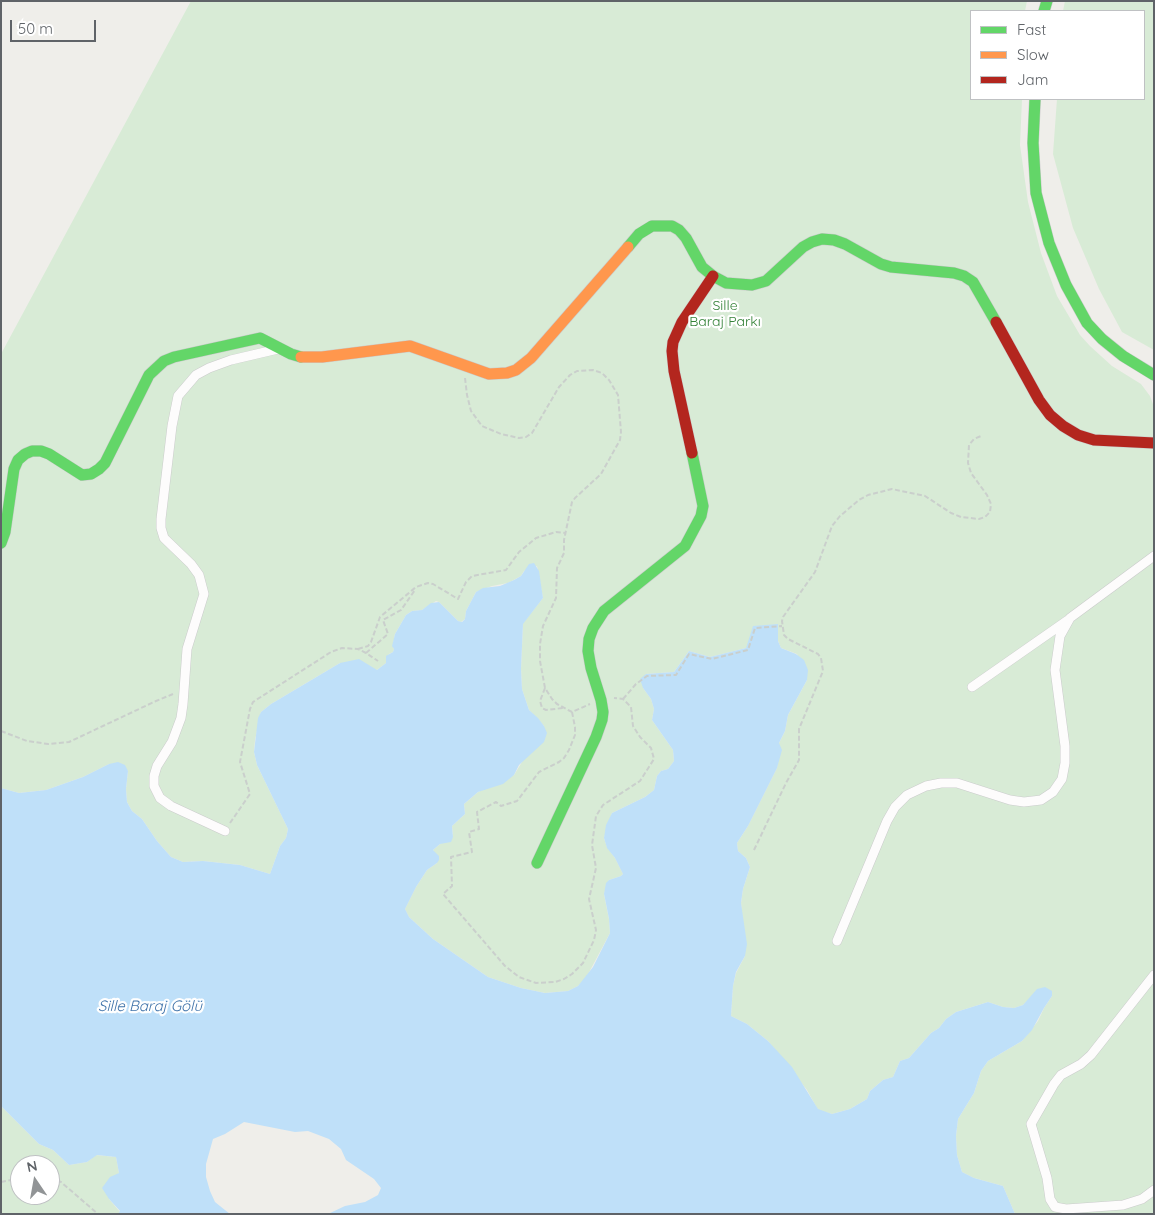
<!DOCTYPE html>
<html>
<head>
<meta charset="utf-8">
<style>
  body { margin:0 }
  #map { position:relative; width:1155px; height:1215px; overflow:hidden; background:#efeeea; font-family:Quicksand,sans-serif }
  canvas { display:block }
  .frame { position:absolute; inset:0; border:2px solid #5f6368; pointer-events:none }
  .legend { position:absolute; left:970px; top:10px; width:175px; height:90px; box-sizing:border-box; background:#fff; border:1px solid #bfc1c3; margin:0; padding:6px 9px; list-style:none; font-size:15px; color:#5f6368 }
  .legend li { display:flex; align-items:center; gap:10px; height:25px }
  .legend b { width:25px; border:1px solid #bfc1c3 }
  .north { position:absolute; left:10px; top:1155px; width:50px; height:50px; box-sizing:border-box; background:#fff; border:1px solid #bfc1c3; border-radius:50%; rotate:348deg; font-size:14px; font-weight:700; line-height:20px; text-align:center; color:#5f6368 }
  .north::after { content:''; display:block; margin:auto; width:18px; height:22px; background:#919496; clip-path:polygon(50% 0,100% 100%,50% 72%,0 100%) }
  .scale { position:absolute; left:10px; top:20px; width:86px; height:22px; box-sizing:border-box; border:2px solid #5f6368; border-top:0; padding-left:6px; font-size:15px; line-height:18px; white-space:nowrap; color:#5f6368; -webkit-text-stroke:4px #fff; paint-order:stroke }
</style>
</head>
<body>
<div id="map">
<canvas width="1155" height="1215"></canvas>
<div class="frame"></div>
<ul class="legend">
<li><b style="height:6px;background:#63d668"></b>Fast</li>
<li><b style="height:6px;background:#ff974d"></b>Slow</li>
<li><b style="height:6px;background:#b3261e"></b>Jam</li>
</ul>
<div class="north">N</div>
<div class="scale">50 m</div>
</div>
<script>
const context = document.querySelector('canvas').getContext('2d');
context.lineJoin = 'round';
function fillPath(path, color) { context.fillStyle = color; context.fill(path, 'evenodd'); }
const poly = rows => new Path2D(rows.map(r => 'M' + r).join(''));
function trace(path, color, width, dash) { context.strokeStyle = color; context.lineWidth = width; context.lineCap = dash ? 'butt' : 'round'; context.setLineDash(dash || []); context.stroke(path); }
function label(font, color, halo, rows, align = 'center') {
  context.font = font + ' Quicksand,sans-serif'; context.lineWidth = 4.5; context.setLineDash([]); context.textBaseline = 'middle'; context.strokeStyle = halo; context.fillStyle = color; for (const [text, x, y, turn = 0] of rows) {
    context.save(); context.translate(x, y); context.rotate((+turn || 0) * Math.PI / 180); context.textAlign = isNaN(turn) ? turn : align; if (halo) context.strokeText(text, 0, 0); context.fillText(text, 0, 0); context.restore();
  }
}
fillPath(poly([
  [191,1,1027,1,1025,11,971,11,971,99,1022,99,1020,145,1028,202,1041,253,1057,296,1080,335,1090,346,1112,366,1141,384,1150,396,1154,407,1154,1214,1015,1214,1003,1186,974,1178,962,1172,957,1155,956,1136,958,1119,974,1093,981,1071,988,1061,1022,1041,1038,1021,1044,1008,1052,996,1030,999,1023,1005,1014,1008,1003,1007,988,1002,956,1012,946,1019,939,1028,931,1033,909,1058,900,1061,893,1077,883,1080,870,1091,867,1099,850,1109,832,1114,818,1110,807,1090,768,1041,747,1024,731,1016,733,986,736,973,745,956,741,903,743,889,750,867,746,858,738,851,737,843,748,826,777,768,779,743,785,731,788,715,807,680,797,654,781,648,778,641,778,624,746,648,710,657,689,651,674,672,646,674,643,688,651,699,654,709,652,720,673,750,674,761,668,769,661,771,657,776,654,790,645,797,612,813,604,838,607,847,615,858,623,874,621,876,609,880,604,894,609,919,610,933,586,978,578,986,568,991,545,993,521,988,488,977,433,939,409,917,405,909,416,887,427,870,437,863,433,850,440,844,453,837,452,826,465,814,464,804,478,792,514,775,544,726,529,710,522,689,521,669,523,623,543,598,537,566,524,571,521,576,508,583,492,586,476,592,466,611,465,619,461,622,458,621,439,602,436,601,422,610,412,611,406,615,395,634,393,645,394,649,393,652,389,654,386,663,377,670,340,663,271,704,261,712,255,740,254,752,257,765,288,829,286,838,280,846,270,874,240,865,203,861,183,862,171,857,157,841,142,819,132,811,127,802,126,789,128,771,109,764,83,777,46,790,19,793,1,788,1,354],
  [1065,1,1154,1,1154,350,1122,332,1099,289,1073,228,1053,154,1057,99,1144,99,1144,11,1063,11],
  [1,1106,39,1144,53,1150,69,1165,87,1162,96,1155,116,1157,119,1173,109,1199,120,1212,118,1214,1,1214],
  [20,1165,50,1165,50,1195,20,1195]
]), '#d8ebd6');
fillPath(poly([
  [534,563,539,571,543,598,523,624,521,669,522,689,529,710,538,718,544,726,547,733,544,742,519,765,514,775,503,784,478,792,464,804,465,814,452,826,453,837,451,842,440,844,433,850,439,856,439,860,437,863,427,870,416,887,405,909,409,917,433,939,488,977,521,988,545,993,568,991,578,986,593,967,610,933,609,919,604,894,606,883,609,880,621,876,623,874,615,858,607,848,604,838,606,825,612,813,645,797,654,790,657,776,661,771,668,769,674,761,673,750,652,720,654,709,651,699,643,688,640,679,646,674,674,672,689,651,710,657,746,648,753,626,778,624,778,641,781,648,796,654,804,660,808,670,807,680,788,715,785,731,779,743,782,750,777,768,748,826,737,843,738,851,746,858,750,867,743,889,741,903,747,944,745,956,736,972,733,986,731,1016,747,1024,768,1041,792,1067,818,1109,832,1114,850,1109,867,1099,870,1091,883,1080,893,1077,900,1061,909,1058,931,1033,939,1028,946,1019,956,1012,988,1002,1003,1007,1014,1008,1023,1005,1037,989,1045,987,1052,991,1052,996,1044,1008,1032,1030,1022,1041,988,1061,981,1071,974,1093,958,1119,956,1136,957,1155,962,1172,974,1178,1003,1186,1015,1214,328,1214,345,1206,365,1202,378,1195,381,1188,374,1179,346,1160,341,1149,329,1139,308,1131,295,1132,244,1122,225,1134,213,1139,206,1164,206,1177,210,1191,215,1202,230,1214,118,1214,120,1211,109,1199,102,1188,110,1177,119,1173,116,1157,97,1155,87,1162,69,1165,53,1150,39,1144,1,1106,1,788,19,793,46,790,83,777,109,764,118,762,125,765,128,771,126,789,127,802,132,811,142,819,157,841,171,857,183,862,203,861,240,865,270,874,280,846,286,838,288,829,257,765,254,752,258,718,261,712,271,704,340,663,359,659,377,670,386,663,386,656,393,652,394,649,392,646,395,634,406,615,412,611,422,610,431,603,439,602,458,621,462,622,465,619,466,611,476,592,483,588,500,586,514,580,521,576,529,564]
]), '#bfe0f9');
const street = poly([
  [972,687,1068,620],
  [225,831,171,806,160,798,154,786,154,776,157,766,172,742,181,718,183,704,187,649,204,594,199,575,191,564,164,538,161,528,161,519,172,426,178,396,196,375,209,368,231,360,278,349],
  [837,941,887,821,895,807,907,795,926,786,941,783,957,783,1010,800,1024,802,1041,800,1053,792,1062,779,1065,763,1065,746,1055,670,1060,636,1070,618,1154,556],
  [1154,975,1091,1055,1081,1064,1061,1075,1054,1084,1031,1124,1047,1178,1050,1199,1055,1207,1066,1209,1123,1205,1142,1199,1154,1190]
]);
const fast = poly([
  [1044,11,1047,1],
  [1035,99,1033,143,1036,193,1049,243,1066,285,1087,323,1102,339,1123,356,1154,375],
  [628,247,639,234,652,226,672,226,679,230,686,238,702,267,713,276,726,283,752,285,766,281,803,247,812,242,822,239,834,240,845,244,881,264,891,267,954,273,964,276,973,282,996,322],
  [1,543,5,532,14,469,18,460,25,454,32,451,41,451,49,454,82,475,91,474,99,469,105,463,149,375,164,361,174,357,260,338,291,354,301,357],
  [537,863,596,737,602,720,603,712,601,700,591,668,588,651,589,639,593,628,604,611,685,546,701,516,703,506,692,453]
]);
const slow = poly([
  [301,357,322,357,410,346,489,374,507,373,516,370,531,358,628,247]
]);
const jam = poly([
  [996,322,1039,400,1050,415,1063,426,1078,435,1094,440,1154,443],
  [692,453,674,371,672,351,673,342,682,322,713,276]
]);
trace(street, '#cbcccc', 10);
trace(fast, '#cacacb', 12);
trace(slow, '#cacacb', 12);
trace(jam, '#cacacb', 12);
trace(poly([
  [465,378,467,395,471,411,482,426,501,434,519,438,526,437,532,433,559,387,570,375,577,371,593,370,602,373,609,380,618,395,621,432,620,440,601,474,575,498,572,502,564,540,564,553,557,568,556,598,543,626,540,644,540,661,545,688,552,699,557,704,572,712,590,704],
  [358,649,368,646,371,642,380,617,416,587,428,583,433,584,458,599,466,582,472,576,506,570,519,552,536,538,556,532,565,533],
  [366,653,388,634,383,620,401,610,415,590],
  [545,688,540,701,542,708,546,710,563,708],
  [623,699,636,684,647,676,676,675,689,654,712,659,748,650,755,628,782,626],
  [572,712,575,727,575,735,569,750,564,758,559,762,539,772,517,801,501,806,496,802,477,812,479,829,469,832,472,852,451,857,452,886,443,894,505,966,519,977,536,983,555,982,564,979,572,974,583,963,594,940,596,930,589,899,596,868,592,845,596,816,603,805,640,781,654,759,651,748,640,737,633,726,631,707,623,699,614,698],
  [1,731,27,741,48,744,69,742,156,701,173,694],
  [230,823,250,794,240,762,250,709,253,702,331,652,342,648,358,649,366,653,378,661],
  [754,850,786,783,799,760,799,729,823,671,821,658,818,654,788,639,784,635,782,621,783,617,815,572,832,526,840,516,859,500,868,495,892,489,925,496,951,513,961,517,979,519,985,517,990,512,991,504,987,495,971,473,968,463,969,445,974,439,981,436],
  [50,1178,61,1182,98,1214],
  [1,1182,20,1178]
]), '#cacfcc', 2, [5, 2.5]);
trace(street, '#fdfcfc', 9);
trace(fast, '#63d668', 11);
trace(slow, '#ff974d', 11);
trace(jam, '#b3261e', 11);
label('14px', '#348238', '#fff', [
  ["Sille",725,306],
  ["Baraj Parkı",725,322]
]);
label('italic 15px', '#4174aa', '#fff', [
  ["Sille Baraj Gölü",150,1006]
]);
</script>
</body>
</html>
